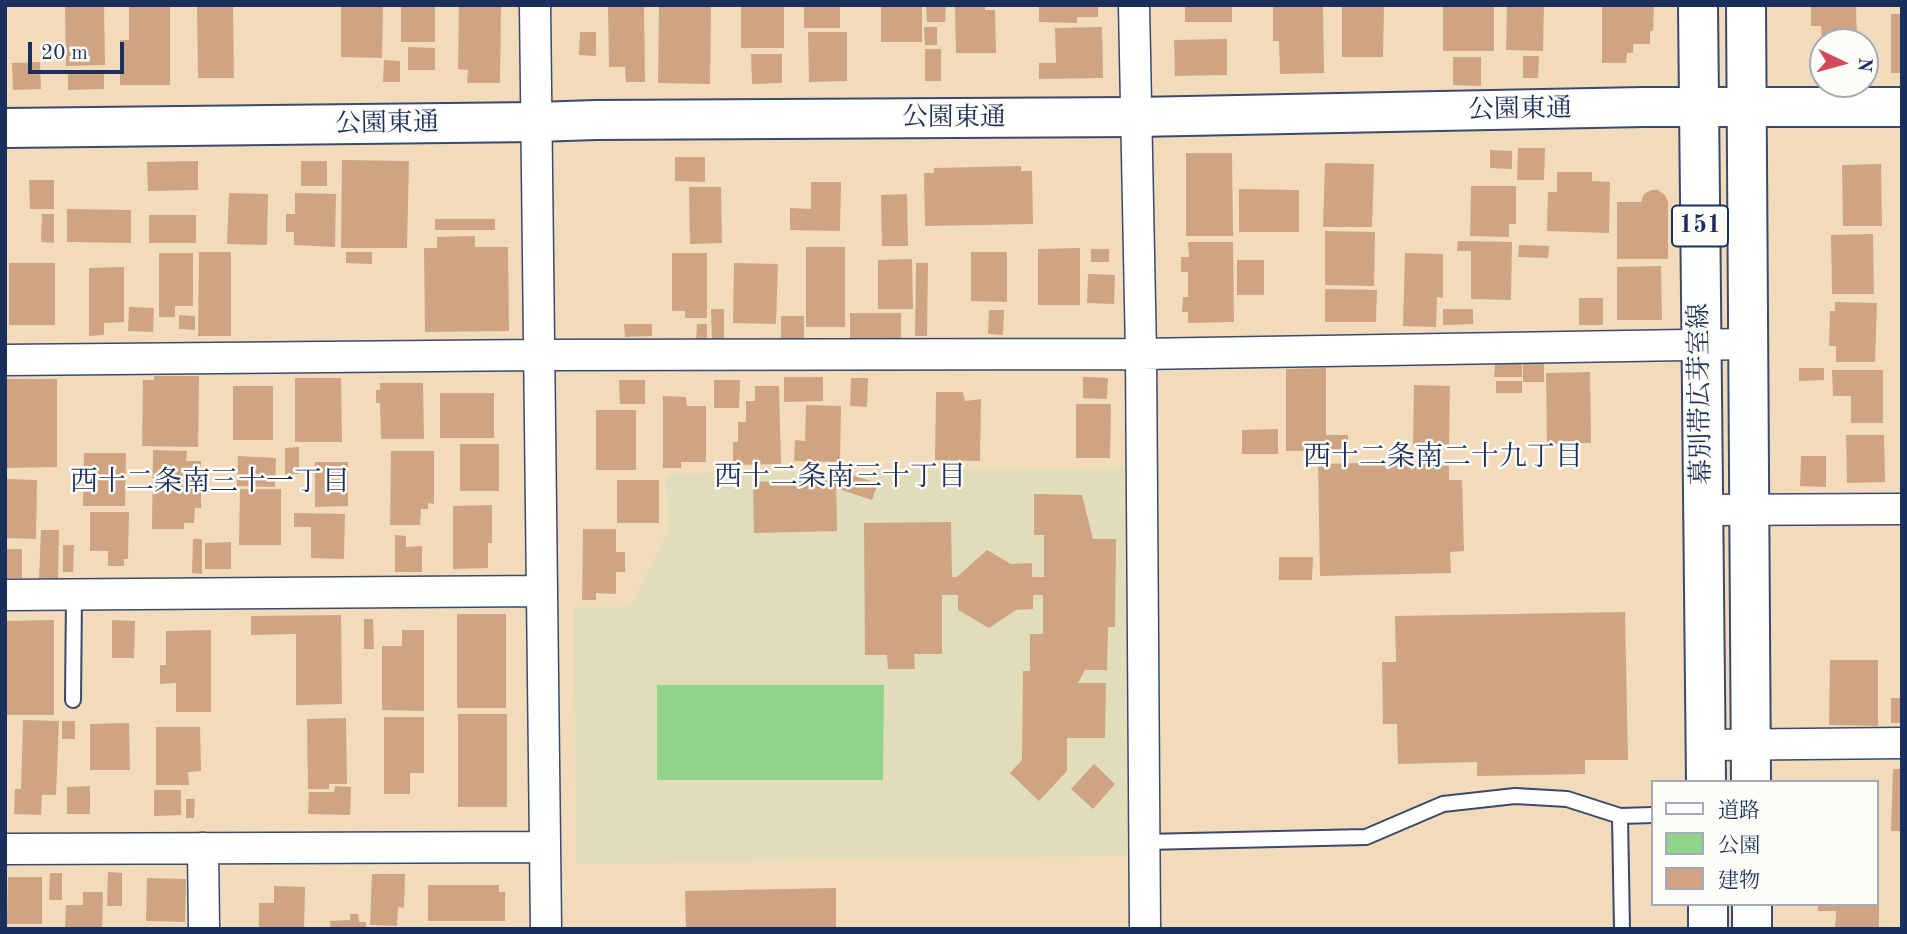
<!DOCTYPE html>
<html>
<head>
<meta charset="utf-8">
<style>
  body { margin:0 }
  #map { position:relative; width:1907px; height:934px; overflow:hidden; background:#f2dbbb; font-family:"Old Standard TT","Noto Serif JP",serif }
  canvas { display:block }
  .frame { position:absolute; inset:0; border:7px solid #1b2f5e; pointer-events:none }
  .legend { position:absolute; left:1651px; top:780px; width:228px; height:126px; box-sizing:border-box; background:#fdfcf7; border:2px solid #a3aaba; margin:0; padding:9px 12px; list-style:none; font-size:21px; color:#1b2f5e }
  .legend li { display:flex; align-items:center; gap:14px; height:35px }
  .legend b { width:35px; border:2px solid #a3aaba }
  .north { position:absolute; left:1809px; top:28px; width:70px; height:70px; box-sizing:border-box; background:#fdfcf7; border:2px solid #a3aaba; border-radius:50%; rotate:95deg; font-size:19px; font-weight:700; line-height:28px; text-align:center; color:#1b2f5e }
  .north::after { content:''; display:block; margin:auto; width:24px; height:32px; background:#d1495b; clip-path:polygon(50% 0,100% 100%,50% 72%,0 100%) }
  .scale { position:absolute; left:28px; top:42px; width:96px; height:32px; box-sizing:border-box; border:4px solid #1b2f5e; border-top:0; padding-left:9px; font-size:21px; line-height:24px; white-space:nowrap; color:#1b2f5e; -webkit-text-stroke:5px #fdfcf7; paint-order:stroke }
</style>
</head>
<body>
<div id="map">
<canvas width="1907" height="934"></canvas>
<div class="frame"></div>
<ul class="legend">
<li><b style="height:9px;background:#fff"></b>道路</li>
<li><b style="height:19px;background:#91d38b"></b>公園</li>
<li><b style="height:19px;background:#cea482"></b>建物</li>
</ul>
<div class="north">N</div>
<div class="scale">20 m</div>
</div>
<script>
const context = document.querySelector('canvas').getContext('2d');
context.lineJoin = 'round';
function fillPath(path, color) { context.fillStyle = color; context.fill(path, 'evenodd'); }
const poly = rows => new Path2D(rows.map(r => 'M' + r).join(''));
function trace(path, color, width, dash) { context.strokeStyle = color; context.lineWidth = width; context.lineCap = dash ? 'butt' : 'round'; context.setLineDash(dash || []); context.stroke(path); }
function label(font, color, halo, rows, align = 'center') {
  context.font = font + ' "Old Standard TT","Noto Serif JP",serif'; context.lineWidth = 5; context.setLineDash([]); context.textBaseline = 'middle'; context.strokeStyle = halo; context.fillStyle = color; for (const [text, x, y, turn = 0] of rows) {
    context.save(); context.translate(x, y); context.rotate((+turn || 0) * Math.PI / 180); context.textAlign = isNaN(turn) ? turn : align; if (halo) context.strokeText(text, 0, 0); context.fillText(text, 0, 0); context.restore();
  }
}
fillPath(poly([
  [1124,467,1127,856,576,864,574,607,630,607,668,531,666,474]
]), '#e1dcba');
fillPath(poly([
  [657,685,884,685,883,780,657,780]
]), '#91d38b');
fillPath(poly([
  [65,5,104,5,105,65,66,66],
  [129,5,170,5,170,85,120,85,120,40,129,40],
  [197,5,233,5,234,78,198,78],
  [341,5,383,5,382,58,341,57],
  [401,5,435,5,435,42,401,42],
  [459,5,501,5,500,83,467,83,468,70,458,69],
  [659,5,711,5,710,84,658,83],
  [741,5,784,5,784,48,741,48],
  [804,5,840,5,840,28,804,28],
  [881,5,922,5,922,42,881,42],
  [926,5,946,5,945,22,927,22],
  [955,5,985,5,985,10,995,10,996,53,956,53],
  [1039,5,1098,5,1098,17,1077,17,1077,23,1039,22],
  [1185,5,1232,5,1232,22,1185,22],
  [1273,5,1323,5,1324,73,1280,74,1279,41,1273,41],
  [1342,5,1384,5,1383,57,1342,57],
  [1443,5,1494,5,1494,51,1443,51],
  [1507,5,1544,5,1543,51,1506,50],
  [1602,5,1654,5,1653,31,1650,31,1650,44,1633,44,1633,53,1627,53,1626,63,1602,63],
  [1811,5,1856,5,1857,42,1822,42,1821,26,1811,26],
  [608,6,644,6,645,82,626,82,625,67,609,67],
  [1891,14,1902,14,1902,73,1891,73],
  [924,27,937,27,937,45,925,45],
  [1102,27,1103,78,1039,79,1039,63,1056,63,1055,28],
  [580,32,596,32,596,56,579,55],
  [808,32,847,32,847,81,809,82],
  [1227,39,1227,75,1175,76,1174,40],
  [408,47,435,48,435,70,408,70],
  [925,49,941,49,941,81,925,81],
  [751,54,782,54,782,83,752,84],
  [1523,56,1539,56,1538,78,1523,78],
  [1453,57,1481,57,1481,86,1453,85],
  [384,60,400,61,400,82,383,82],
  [40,62,41,89,13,90,12,63],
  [68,70,104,70,104,89,68,90],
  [1518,148,1545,148,1544,180,1517,180],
  [1490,150,1512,151,1512,169,1490,168],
  [1186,153,1232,153,1233,236,1186,236],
  [675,157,705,157,705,182,675,181],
  [342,160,409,161,407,248,341,248],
  [198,161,198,190,148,191,147,162],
  [301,161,327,161,327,186,301,186],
  [1325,163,1374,164,1372,227,1323,227],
  [1881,164,1882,226,1843,226,1842,165],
  [1021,166,1021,171,1032,171,1033,224,925,226,924,173,934,173,934,168],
  [1557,172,1592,172,1592,181,1610,182,1609,233,1547,231,1548,192,1557,192],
  [29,180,54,180,54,209,30,209],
  [811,182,841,182,840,231,790,230,790,208,811,209],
  [1471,186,1516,186,1516,224,1509,224,1509,237,1470,236],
  [689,187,721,187,722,243,690,244],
  [1239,189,1299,190,1299,232,1239,232],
  [1651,190,1658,190,1665,195,1668,202,1668,259,1617,259,1617,202,1641,202,1644,194],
  [229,193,268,194,267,245,227,244],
  [295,193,336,194,335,247,294,245,294,232,286,232,286,214,295,214],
  [907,194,908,246,882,246,881,195],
  [67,209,131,210,131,243,67,242],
  [42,214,54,214,54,243,41,242],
  [149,215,196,215,196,243,149,243],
  [435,219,495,219,495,230,435,230],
  [1325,231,1375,232,1374,286,1325,285],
  [1873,234,1874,294,1832,294,1831,235],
  [475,236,475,247,508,247,509,331,425,332,424,248,437,248,437,237],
  [1458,241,1512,242,1511,300,1471,299,1471,251,1457,251],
  [1188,242,1233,242,1234,322,1188,323,1188,312,1182,312,1183,297,1188,297,1188,272,1181,272,1181,257,1189,257],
  [1519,245,1549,246,1548,258,1518,257],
  [806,247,845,247,845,327,806,327],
  [1080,248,1080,305,1038,305,1038,249],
  [1091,249,1109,249,1109,262,1091,262],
  [199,252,231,252,231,336,198,336],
  [346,252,372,252,372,264,346,263],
  [971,252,1007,252,1007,302,971,301],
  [159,253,193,253,193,306,175,306,175,317,159,317],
  [672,253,707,253,707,318,685,318,685,311,672,311],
  [1405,253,1443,254,1443,298,1437,297,1436,327,1403,326],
  [912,259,913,309,878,309,878,260],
  [1237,260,1264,260,1264,295,1237,295],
  [9,263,55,263,55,325,9,325],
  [734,263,778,264,776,324,733,323],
  [916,263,928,263,927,336,915,336],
  [1661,266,1662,320,1617,320,1617,267],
  [124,267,124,322,104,323,104,335,89,336,89,268],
  [1088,274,1115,275,1114,304,1087,303],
  [1325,289,1377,290,1376,322,1325,322],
  [1579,298,1603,298,1603,325,1579,325],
  [1835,302,1877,303,1875,362,1836,362,1836,346,1829,346,1830,311,1835,311],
  [129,307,154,308,153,332,128,331],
  [711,309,724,309,724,342,712,342],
  [1443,309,1473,309,1473,324,1443,325],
  [989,310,1004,310,1003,335,988,334],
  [850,313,901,313,901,338,850,338],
  [179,315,195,316,195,330,179,329],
  [781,316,804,316,804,340,781,339],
  [624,324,652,324,652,336,625,337],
  [697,324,707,324,707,341,696,341],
  [1523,357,1544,357,1544,382,1523,382],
  [1495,364,1522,364,1522,377,1494,377],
  [1326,368,1326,435,1348,435,1348,451,1286,451,1286,369],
  [1799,368,1824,368,1824,380,1799,381],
  [1832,370,1883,370,1883,423,1851,423,1851,396,1833,396],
  [1590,372,1591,443,1547,444,1546,373],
  [154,376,199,376,198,447,142,446,143,380,154,380],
  [784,377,823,377,823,401,784,402],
  [1083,377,1108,378,1107,399,1083,398],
  [295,378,341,378,342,442,295,442],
  [851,378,868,378,867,407,850,406],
  [5,379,57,379,57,467,5,468],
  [619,380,645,380,645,404,620,404],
  [714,380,740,380,739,408,714,408],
  [1496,381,1522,381,1522,393,1496,393],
  [380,383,423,383,424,439,381,439,380,403,376,403,376,390,380,390],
  [1414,385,1450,386,1449,445,1413,444],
  [233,386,273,386,273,440,233,440],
  [755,386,779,386,781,464,733,465,733,442,738,442,738,422,746,422,746,401,755,401],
  [936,392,963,392,965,401,981,399,980,461,935,460],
  [440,393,494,393,494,438,440,438],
  [663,396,686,397,687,406,706,406,706,462,681,462,681,468,663,468],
  [1076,404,1111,404,1110,458,1076,458],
  [806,405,841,406,840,462,794,461,795,440,805,441],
  [596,410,636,410,636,470,596,470],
  [1278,429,1278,454,1242,454,1242,430],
  [1846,435,1884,435,1885,482,1847,483],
  [460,444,499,444,499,491,460,491],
  [299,447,299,474,285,474,285,448],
  [153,450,187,451,186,461,201,461,201,508,195,508,194,523,184,523,184,529,152,529],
  [391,451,434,451,434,504,428,503,428,509,421,509,420,525,390,525],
  [84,453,126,453,125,506,83,506],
  [238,456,276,458,275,487,237,486],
  [1801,456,1826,456,1826,487,1800,486],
  [1449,461,1449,480,1462,480,1464,551,1450,552,1451,573,1320,576,1318,464],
  [315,462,348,462,348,506,315,507],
  [844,473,878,483,872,500,839,489],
  [5,479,37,480,36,539,5,538],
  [617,480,659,480,659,523,617,523],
  [836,480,837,531,754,533,753,482],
  [240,489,281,489,281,545,239,545],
  [1034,494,1082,495,1093,539,1116,539,1115,627,1108,627,1107,670,1085,670,1078,683,1106,683,1105,738,1067,738,1067,771,1039,801,1010,773,1022,760,1023,671,1030,671,1030,634,1043,634,1043,595,1033,595,1033,609,1016,610,989,628,958,610,958,595,942,595,942,654,914,654,915,669,888,669,887,655,865,655,864,523,951,522,952,577,957,577,987,550,1011,564,1032,563,1032,577,1044,577,1044,535,1034,535],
  [492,505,492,543,488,543,488,568,453,569,453,506],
  [90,512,129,512,128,559,124,559,124,566,108,566,108,551,90,551],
  [294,513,345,514,344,559,311,558,311,527,294,527],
  [583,529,616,529,616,552,625,552,625,572,616,572,616,594,596,593,596,600,582,600],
  [41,530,59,530,58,579,39,578],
  [395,535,406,536,406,547,422,546,422,572,395,572],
  [193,539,202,539,202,574,192,573],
  [231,542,231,569,205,569,205,543],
  [63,545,74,545,73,572,63,572],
  [5,549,22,549,22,578,5,578],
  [1279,557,1313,557,1312,580,1279,580],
  [1625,612,1628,760,1585,760,1585,774,1477,776,1477,762,1398,764,1397,724,1383,724,1382,662,1396,662,1395,616],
  [457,614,506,614,506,708,457,708],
  [341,615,342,704,296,705,296,634,251,635,251,616],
  [364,619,373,619,374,649,364,649],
  [54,620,54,715,5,715,5,621],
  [112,620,135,621,134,658,112,658],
  [211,630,211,712,176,712,176,683,160,684,160,665,166,665,166,631],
  [402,630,424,630,424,711,382,710,382,646,402,646],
  [1830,660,1878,660,1878,726,1829,725],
  [1891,698,1902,698,1902,723,1891,723],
  [458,714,507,714,507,807,458,807],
  [384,717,424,717,424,773,410,773,410,794,384,794],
  [346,718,347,784,329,784,329,789,308,789,307,719],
  [23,720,59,721,56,795,42,795,41,815,14,814,15,789,21,789],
  [62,721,75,721,75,739,62,739],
  [129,723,130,770,90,770,90,724],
  [156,727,200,727,201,771,188,772,189,785,156,785],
  [1094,764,1115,784,1093,809,1071,789],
  [1893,769,1902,769,1902,831,1891,831],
  [90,786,90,814,67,814,67,787],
  [335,786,351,787,350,815,308,814,309,792,334,792],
  [154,790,181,790,181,815,154,816],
  [186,799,195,799,194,818,186,818],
  [108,872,122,873,122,906,107,906],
  [50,873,62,873,62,900,49,900],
  [372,874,405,874,404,908,398,907,397,926,370,925],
  [8,877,42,877,42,924,7,924],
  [147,878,186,879,185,922,146,921],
  [428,885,499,885,499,892,505,892,505,921,428,921],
  [274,886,305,887,304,929,259,929,259,903,274,903],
  [836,888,836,929,686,929,685,891],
  [83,892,103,892,102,929,65,929,66,905,83,905],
  [1818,904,1879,904,1879,929,1835,929,1836,911,1818,911],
  [350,914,358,914,359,922,366,922,366,929,331,929,330,921,350,920]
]), '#cea482');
const lane = poly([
  [73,700,74,595],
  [1620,816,1622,929],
  [1145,842,1366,837,1443,804,1515,796,1567,799,1620,816,1653,815]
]);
const street = poly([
  [535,5,546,929],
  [1134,5,1141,354,1145,929],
  [5,360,539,355,1141,354,1747,344],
  [1702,510,1902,509],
  [5,595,542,591],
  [1706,745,1902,743],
  [203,848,204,929],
  [5,849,545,847]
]);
const secondary = poly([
  [5,128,536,122,596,120,1136,117,1643,107,1902,107]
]);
const primary = poly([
  [1698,5,1706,782],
  [1746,5,1751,782],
  [1708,904,1708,929],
  [1752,904,1752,929]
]);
trace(lane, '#3b496c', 18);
trace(street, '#3b496c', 33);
trace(secondary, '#3b496c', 42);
trace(primary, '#3b496c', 42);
trace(lane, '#fff', 14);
trace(street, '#fff', 30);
trace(secondary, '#fff', 38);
trace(primary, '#fff', 38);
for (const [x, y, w] of [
  [1700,226,56]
]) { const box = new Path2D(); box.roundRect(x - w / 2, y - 20.5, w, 41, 5); context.fillStyle = '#fdfcf7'; context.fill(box); trace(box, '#1b2f5e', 2); }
label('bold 24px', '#1b2f5e', null, [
  ["151",1700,226]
]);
label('26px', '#1b2f5e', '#fdfcf7', [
  ["公園東通",1520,110,-1],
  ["公園東通",954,118],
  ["公園東通",387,124,-1],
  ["幕別帯広芽室線",1701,394,-91]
]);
label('28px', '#1b2f5e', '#fdfcf7', [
  ["西十二条南二十九丁目",1443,458],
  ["西十二条南三十丁目",840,478],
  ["西十二条南三十一丁目",210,483]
]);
</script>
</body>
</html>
